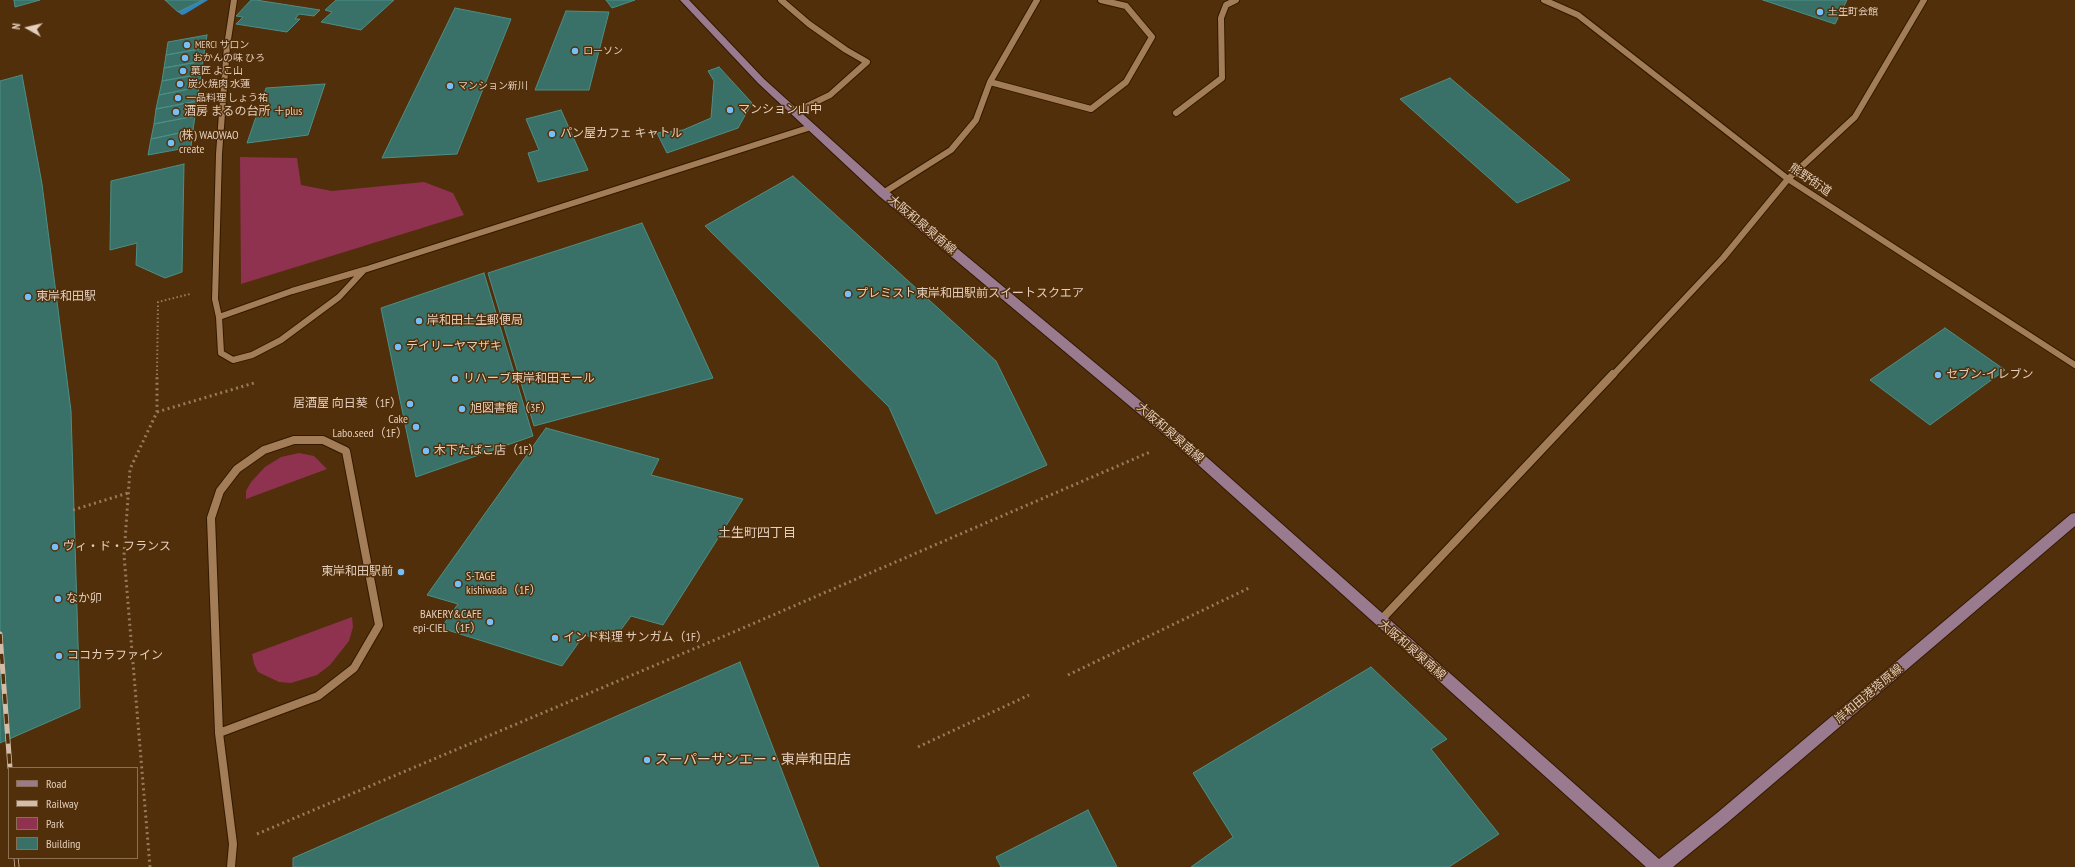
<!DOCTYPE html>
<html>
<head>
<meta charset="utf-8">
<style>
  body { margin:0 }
  #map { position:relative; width:2075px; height:867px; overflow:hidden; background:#512f0a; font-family:"PT Sans Narrow",sans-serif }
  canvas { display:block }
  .legend { position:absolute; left:8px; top:767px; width:130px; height:92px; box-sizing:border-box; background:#512f0a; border:1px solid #8c6f51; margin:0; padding:5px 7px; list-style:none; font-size:12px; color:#e4cebc }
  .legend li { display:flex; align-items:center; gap:8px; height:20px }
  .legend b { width:20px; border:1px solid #8c6f51 }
  .north { position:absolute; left:8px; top:8px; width:40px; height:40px; -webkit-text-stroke:3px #512f0a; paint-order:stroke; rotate:278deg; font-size:11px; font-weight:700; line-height:16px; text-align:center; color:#e4cebc }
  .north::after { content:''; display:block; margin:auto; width:14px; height:18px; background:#e4cebc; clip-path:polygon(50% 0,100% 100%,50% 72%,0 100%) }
</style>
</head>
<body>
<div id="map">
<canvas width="2075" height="867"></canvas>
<ul class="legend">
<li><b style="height:5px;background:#997a8f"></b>Road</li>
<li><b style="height:5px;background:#d3bca8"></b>Railway</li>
<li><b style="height:11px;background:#8e3250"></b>Park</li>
<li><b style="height:11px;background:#397169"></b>Building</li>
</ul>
<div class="north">N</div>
</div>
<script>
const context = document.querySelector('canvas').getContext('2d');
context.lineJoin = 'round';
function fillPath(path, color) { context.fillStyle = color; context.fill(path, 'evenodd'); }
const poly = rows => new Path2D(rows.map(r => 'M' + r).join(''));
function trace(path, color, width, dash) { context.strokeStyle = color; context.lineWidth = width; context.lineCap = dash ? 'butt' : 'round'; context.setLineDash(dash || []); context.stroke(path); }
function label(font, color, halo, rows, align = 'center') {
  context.font = font + ' "PT Sans Narrow","Noto Sans JP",sans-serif'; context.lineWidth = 3; context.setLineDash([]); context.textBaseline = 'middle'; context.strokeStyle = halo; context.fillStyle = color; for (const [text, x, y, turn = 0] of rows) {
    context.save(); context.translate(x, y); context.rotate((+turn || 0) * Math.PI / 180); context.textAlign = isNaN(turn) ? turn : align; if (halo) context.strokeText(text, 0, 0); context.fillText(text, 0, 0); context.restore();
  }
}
fillPath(poly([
  [240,157,297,158,301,185,332,191,424,182,453,193,464,215,241,284],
  [299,453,314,456,327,469,246,499,246,491,251,482,265,467,281,457],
  [352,617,353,627,349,641,330,665,317,675,291,683,279,682,258,672,254,664,252,654]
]), '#8e3250');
fillPath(poly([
  [197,0,208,0,185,14,182,15,178,12,197,0]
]), '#3085c1');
const building = poly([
  [14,0,40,0,15,7,14,0],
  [165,0,203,0,178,12,165,0],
  [251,0,256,0,320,10,314,16,299,14,295,19,300,19,287,32,236,24,243,17,236,16,251,0],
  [336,0,394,0,361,30,321,22,332,12,325,10,336,0],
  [606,0,635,0,612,8,606,0],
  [1763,0,1847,0,1835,24,1763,0],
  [455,8,511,19,457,154,382,158,455,8],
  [566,11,609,12,589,90,535,90,566,11],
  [207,35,205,48,166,55,168,42,207,35],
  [205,48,203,61,164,68,166,55,205,48],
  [203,61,201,74,162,81,164,68,203,61],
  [719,67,752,103,738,128,667,153,657,133,683,130,711,118,714,81,708,71,719,67],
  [201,74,199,87,159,95,162,81,201,74],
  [22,75,42,184,71,411,80,708,0,743,0,81,22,75],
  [1450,78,1570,180,1517,203,1400,99,1450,78],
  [325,84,308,135,247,143,266,88,325,84],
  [199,87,197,101,156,109,159,95,199,87],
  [197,101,195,116,154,124,156,109,197,101],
  [561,110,588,170,538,182,528,153,539,150,526,119,561,110],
  [195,116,193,130,151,139,154,124,195,116],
  [193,130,191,147,148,155,151,139,193,130],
  [184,164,182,272,165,278,136,265,137,243,110,250,111,181,184,164],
  [793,176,996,361,1047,465,936,514,889,407,705,226,793,176],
  [642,223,713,378,534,426,488,273,642,223],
  [484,273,533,436,416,477,381,308,484,273],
  [1945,328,2005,370,1930,425,1870,380,1945,328],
  [546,428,659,459,651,475,743,499,663,625,631,616,612,642,584,635,562,666,441,628,458,604,427,595,546,428],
  [740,662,819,867,293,867,293,858,740,662],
  [1371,667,1447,739,1431,749,1499,834,1449,867,1191,867,1233,837,1193,773,1371,667],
  [1088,810,1117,867,1001,867,996,857,1088,810]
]);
fillPath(building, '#397169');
trace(building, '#4d8f85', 1);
const minorFar1 = poly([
  [781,0,809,24,846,50,867,62,830,95,795,112],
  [1544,0,1578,15,1788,179,2075,365],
  [990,82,1091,109,1126,82,1152,37,1126,6,1101,0],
  [1176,113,1222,78,1221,18,1226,5,1236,0],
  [883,193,951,150,976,120,990,82,1037,0],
  [364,270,339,297,281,340,252,355,233,360,221,353,219,317,292,291,364,270],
  [364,270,811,127],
  [219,317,215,299,219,154,227,46,234,0],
  [1613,375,1723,258,1788,179,1855,117,1924,0]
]);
const minor = poly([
  [294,440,323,440,346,451,379,625,354,668,318,696,219,733,211,518,220,491,237,469,264,450,294,440],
  [1380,621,1613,374],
  [219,733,233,844,231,867]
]);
const major = poly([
  [680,0,689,0,764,79,887,190,1183,436,1659,859,1717,813,2071,514,2075,513,2075,526,1727,823,1673,867,1646,867,1175,444,879,196,758,83,680,0]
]);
trace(minorFar1, '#321900', 8);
trace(minor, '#321900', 10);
trace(major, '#321900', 2);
trace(poly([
  [157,375,158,302,190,294]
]), '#977b5f', 2, [1.5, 2.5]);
trace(poly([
  [157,412,254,383],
  [73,510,128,493],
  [1068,675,1249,588],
  [918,747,1029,695],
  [257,834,736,631,1150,452],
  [150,867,124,555,130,469,157,412,157,374]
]), '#977b5f', 3, [2, 3.5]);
trace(minorFar1, '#a37c58', 6);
trace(minor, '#a37c58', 8);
fillPath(major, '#997a8f');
const rail = poly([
  [0,634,10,768],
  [16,858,17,867]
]);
trace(rail, '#d3bca8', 5);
trace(rail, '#512f0a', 3.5, [10]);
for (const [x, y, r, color] of [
  [1820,12,4,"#78bff7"],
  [187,45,4,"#78bff7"],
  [575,51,4,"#78bff7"],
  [185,58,4,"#78bff7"],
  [183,71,4,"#78bff7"],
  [180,84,4,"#78bff7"],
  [450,86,4,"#78bff7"],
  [178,98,4,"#78bff7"],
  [730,110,4,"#78bff7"],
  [176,112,4,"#78bff7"],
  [552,134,4,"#78bff7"],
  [171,143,4,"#78bff7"],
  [848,294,4,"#78bff7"],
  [28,297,4,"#78bff7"],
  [419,321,4,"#78bff7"],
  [398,347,4,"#78bff7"],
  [1938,375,4,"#78bff7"],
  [455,379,4,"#78bff7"],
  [410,404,4,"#78bff7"],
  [462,409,4,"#78bff7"],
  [416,427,4,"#78bff7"],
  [426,451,4,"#78bff7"],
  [55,547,4,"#78bff7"],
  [401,572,4,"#78bff7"],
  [458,584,4,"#78bff7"],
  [58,599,4,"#78bff7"],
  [490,622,4,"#78bff7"],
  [555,638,4,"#78bff7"],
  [59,656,4,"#78bff7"],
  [647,760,4,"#78bff7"]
]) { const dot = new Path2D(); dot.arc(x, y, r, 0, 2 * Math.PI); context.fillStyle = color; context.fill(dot); trace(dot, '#512f0a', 1.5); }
label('10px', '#e4cebc', '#512f0a', [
  ["土生町会館",1828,12],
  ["MERCI サロン",195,45],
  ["ローソン",583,51],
  ["おかんの味 ひろ",193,58],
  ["菓匠 よこ山",191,71],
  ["炭火焼肉 水蓮",188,84],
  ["マンション新川",458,86],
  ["一品料理 しょう祐",186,98]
], 'left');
label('12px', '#e4cebc', '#512f0a', [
  ["マンション山中",738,110],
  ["酒房 まるの台所 ＋plus",184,112],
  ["パン屋カフェ キャトル",560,134],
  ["(株) WAOWAO",179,136],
  ["create",179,150],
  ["プレミスト東岸和田駅前スイートスクエア",856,294],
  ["東岸和田駅",36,297],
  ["岸和田土生郵便局",427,321],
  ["デイリーヤマザキ",406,347],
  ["セブン-イレブン",1946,375],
  ["リハーブ東岸和田モール",463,379],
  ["居酒屋 向日葵（1F）",402,404,"right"],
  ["旭図書館（3F）",470,409],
  ["Cake",408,420,"right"],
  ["Labo.seed（1F）",408,434,"right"],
  ["木下たばこ店（1F）",434,451],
  ["ヴィ・ド・フランス",63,547],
  ["東岸和田駅前",393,572,"right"],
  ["S-TAGE",466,577],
  ["kishiwada（1F）",466,591],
  ["なか卯",66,599],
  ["BAKERY&CAFE",482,615,"right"],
  ["epi-CIEL（1F）",482,629,"right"],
  ["インド料理 サンガム（1F）",563,638],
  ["ココカラファイン",67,656]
], 'left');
label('12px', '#e4cebc', '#512f0a', [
  ["熊野街道",1810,180,34],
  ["大阪和泉泉南線",922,225,40],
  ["大阪和泉泉南線",1170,433,41],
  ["大阪和泉泉南線",1412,650,41],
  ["岸和田港塔原線",1869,694,-40]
]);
label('13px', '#e4cebc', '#512f0a', [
  ["土生町四丁目",757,533]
]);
label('14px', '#e4cebc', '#512f0a', [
  ["スーパーサンエー・東岸和田店",655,760]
], 'left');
</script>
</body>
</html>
